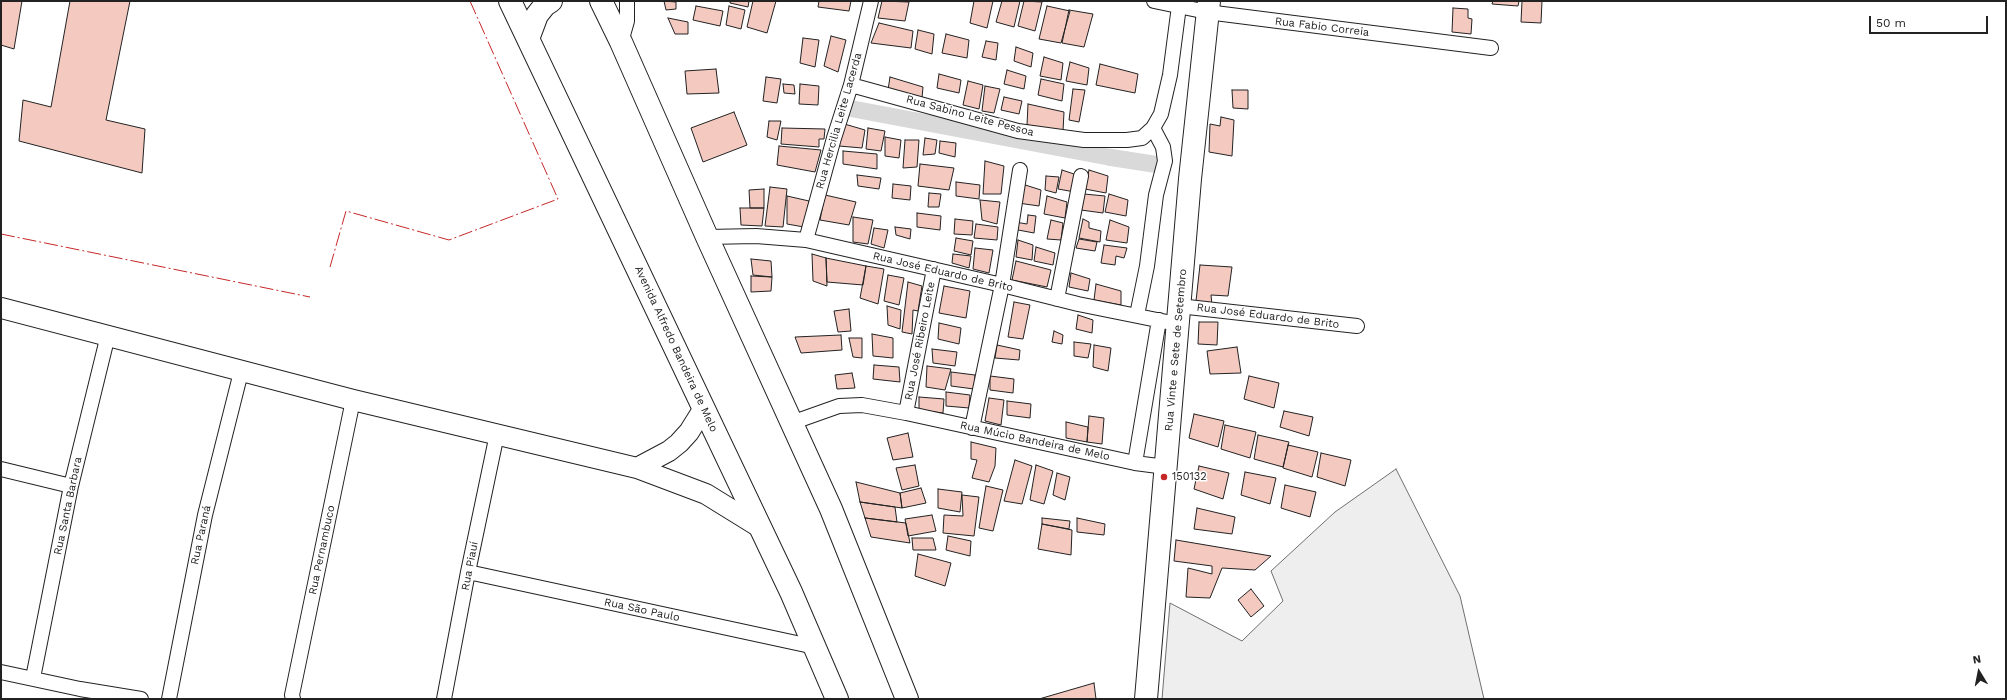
<!DOCTYPE html>
<html>
<head>
<meta charset="utf-8">
<style>
  body { margin:0 }
  #map { position:relative; width:2007px; height:700px; overflow:hidden; background:#fff; font-family:"Work Sans",sans-serif }
  canvas { display:block }
  .frame { position:absolute; inset:0; border:2px solid #222; pointer-events:none }
  .north { position:absolute; left:1959px; top:652px; width:40px; height:40px; -webkit-text-stroke:3px #fff; paint-order:stroke; rotate:350deg; font-size:11px; font-weight:700; line-height:16px; text-align:center; color:#222 }
  .north::after { content:''; display:block; margin:auto; width:14px; height:18px; background:#222; clip-path:polygon(50% 0,100% 100%,50% 72%,0 100%) }
  .scale { position:absolute; left:1869px; top:16px; width:119px; height:18px; box-sizing:border-box; border:2px solid #222; border-top:0; padding-left:5px; font-size:12px; line-height:14px; white-space:nowrap; color:#222; -webkit-text-stroke:3px #fff; paint-order:stroke }
</style>
</head>
<body>
<div id="map">
<canvas width="2007" height="700"></canvas>
<div class="frame"></div>
<div class="north">N</div>
<div class="scale">50 m</div>
</div>
<script>
const context = document.querySelector('canvas').getContext('2d');
context.lineJoin = 'round';
function fillPath(path, color) { context.fillStyle = color; context.fill(path, 'evenodd'); }
const poly = rows => new Path2D(rows.map(r => 'M' + r).join(''));
function trace(path, color, width, dash) { context.strokeStyle = color; context.lineWidth = width; context.lineCap = dash ? 'butt' : 'round'; context.setLineDash(dash || []); context.stroke(path); }
function label(font, color, halo, rows, align = 'center') {
  context.font = font + ' "Work Sans",sans-serif'; context.lineWidth = 3; context.setLineDash([]); context.textBaseline = 'middle'; context.strokeStyle = halo; context.fillStyle = color; for (const [text, x, y, turn = 0] of rows) {
    context.save(); context.translate(x, y); context.rotate((+turn || 0) * Math.PI / 180); context.textAlign = isNaN(turn) ? turn : align; if (halo) context.strokeText(text, 0, 0); context.fillText(text, 0, 0); context.restore();
  }
}
const green = poly([
  [1396,469,1460,596,1484,699,1162,699,1170,603,1242,641,1283,601,1271,571,1335,512,1396,469]
]);
fillPath(green, '#eee');
trace(green, '#6f6f6f', 1);
trace(poly([
  [848,108,1108,157,1153,164]
]), '#d9d9d9', 17);
const building = poly([
  [1,1,22,1,14,49,1,45,1,1],
  [70,1,130,1,106,120,145,129,142,173,19,141,23,100,51,107,70,1],
  [664,1,676,2,676,9,666,10,664,1],
  [730,1,749,1,748,7,730,3,730,1],
  [753,1,776,1,767,33,747,27,753,1],
  [819,1,851,1,849,11,818,7,819,1],
  [882,1,909,2,905,21,878,18,882,1],
  [974,1,993,1,987,28,970,23,974,1],
  [1002,1,1020,1,1014,27,996,22,1002,1],
  [1024,1,1042,2,1035,31,1018,26,1024,1],
  [1493,1,1519,1,1518,6,1492,4,1493,1],
  [1522,1,1542,1,1541,23,1521,22,1522,1],
  [696,6,723,11,720,26,693,20,696,6],
  [729,6,745,10,741,29,726,25,729,6],
  [1047,6,1070,11,1061,43,1039,39,1047,6],
  [1453,8,1468,9,1468,18,1472,19,1471,34,1452,32,1453,8],
  [1069,10,1093,14,1084,47,1062,43,1069,10],
  [668,18,688,22,688,34,675,34,668,18],
  [879,23,913,31,911,48,871,43,879,23],
  [918,30,934,34,932,54,915,49,918,30],
  [946,34,969,40,967,58,942,53,946,34],
  [831,36,846,40,838,72,824,66,831,36],
  [803,38,819,40,815,67,800,63,803,38],
  [986,41,998,43,996,60,982,57,986,41],
  [1016,47,1033,53,1031,67,1014,61,1016,47],
  [1044,57,1063,63,1061,80,1040,76,1044,57],
  [1070,62,1089,68,1087,85,1066,81,1070,62],
  [1100,64,1138,74,1135,93,1096,85,1100,64],
  [716,69,719,93,687,94,685,71,716,69],
  [1007,70,1026,76,1024,89,1004,84,1007,70],
  [939,74,961,80,959,93,937,88,939,74],
  [766,77,781,79,777,103,763,101,766,77],
  [890,77,923,87,922,98,888,90,890,77],
  [1041,79,1064,84,1062,101,1038,95,1041,79],
  [968,81,983,85,979,109,963,105,968,81],
  [783,84,794,85,795,94,784,93,783,84],
  [800,84,819,86,818,105,799,104,800,84],
  [985,86,1000,89,994,113,982,111,985,86],
  [1073,89,1085,90,1079,122,1069,120,1073,89],
  [1232,90,1248,90,1248,109,1233,108,1232,90],
  [1004,97,1022,101,1019,114,1001,110,1004,97],
  [1028,104,1064,112,1063,131,1027,125,1028,104],
  [734,112,747,145,703,162,691,128,734,112],
  [1221,117,1234,120,1232,156,1209,152,1210,124,1220,126,1221,117],
  [769,121,781,121,777,140,767,137,769,121],
  [841,123,865,130,862,148,839,146,841,123],
  [782,128,825,129,824,139,819,139,819,147,781,144,782,128],
  [868,128,885,131,881,151,866,149,868,128],
  [885,137,901,140,899,158,885,156,885,137],
  [925,138,937,140,935,154,923,155,925,138],
  [905,140,919,140,917,167,903,168,905,140],
  [940,141,956,143,955,157,939,153,940,141],
  [779,146,821,150,815,172,777,165,779,146],
  [843,151,877,154,877,169,843,164,843,151],
  [985,161,1004,166,1001,194,983,194,985,161],
  [920,164,954,168,949,190,918,186,920,164],
  [1062,170,1077,175,1075,192,1058,189,1062,170],
  [1089,170,1108,176,1106,193,1085,189,1089,170],
  [857,175,881,178,879,189,858,186,857,175],
  [1046,176,1059,177,1056,193,1045,190,1046,176],
  [956,182,980,185,979,199,956,196,956,182],
  [893,184,911,186,910,200,892,198,893,184],
  [1022,184,1041,190,1039,206,1018,203,1022,184],
  [770,187,787,189,783,227,765,226,770,187],
  [764,189,764,208,750,208,749,190,764,189],
  [929,193,941,194,939,207,928,207,929,193],
  [1084,194,1105,196,1103,213,1081,210,1084,194],
  [1109,194,1128,200,1126,216,1105,212,1109,194],
  [825,195,856,202,849,225,820,220,825,195],
  [787,196,809,201,804,227,787,224,787,196],
  [1047,196,1067,202,1065,218,1044,214,1047,196],
  [980,200,1000,202,997,224,982,220,980,200],
  [740,208,764,208,762,226,741,225,740,208],
  [917,213,941,216,940,230,917,227,917,213],
  [1028,215,1036,216,1034,233,1013,229,1015,222,1027,224,1028,215],
  [853,217,873,220,868,244,853,242,853,217],
  [955,219,973,221,972,235,954,234,955,219],
  [1083,219,1089,222,1089,228,1101,231,1100,242,1079,238,1083,219],
  [1051,220,1063,223,1061,240,1047,239,1051,220],
  [1110,220,1129,227,1127,243,1106,240,1110,220],
  [976,224,998,227,997,240,974,238,976,224],
  [895,227,911,229,910,239,896,235,895,227],
  [874,228,888,230,884,248,871,244,874,228],
  [956,238,973,241,971,255,954,251,956,238],
  [1079,239,1097,242,1095,251,1076,248,1079,239],
  [1018,240,1033,245,1032,260,1016,257,1018,240],
  [1104,245,1127,248,1124,258,1116,256,1115,265,1101,263,1104,245],
  [1036,247,1055,253,1053,265,1034,261,1036,247],
  [975,248,993,250,989,273,973,269,975,248],
  [812,254,826,258,827,286,813,281,812,254],
  [953,254,971,256,969,268,952,263,953,254],
  [826,258,866,266,863,285,827,282,826,258],
  [751,259,771,261,772,277,753,275,751,259],
  [1016,261,1051,270,1047,287,1012,280,1016,261],
  [1200,265,1232,267,1228,296,1211,295,1212,305,1196,301,1200,265],
  [866,266,884,269,878,304,860,298,866,266],
  [1071,273,1090,279,1088,291,1069,287,1071,273],
  [888,275,904,278,899,305,884,301,888,275],
  [751,276,772,277,771,291,751,292,751,276],
  [908,282,922,286,918,311,913,310,912,334,902,332,908,282],
  [1096,284,1121,291,1121,305,1094,300,1096,284],
  [944,286,970,291,966,318,939,313,944,286],
  [1014,302,1030,305,1023,339,1008,337,1014,302],
  [887,306,901,310,900,329,888,325,887,306],
  [849,309,851,331,838,332,834,311,849,309],
  [1078,315,1093,320,1092,333,1076,329,1078,315],
  [1199,322,1218,322,1217,345,1198,344,1199,322],
  [939,323,961,328,959,344,938,339,939,323],
  [1054,331,1063,335,1062,344,1052,342,1054,331],
  [872,334,893,338,893,358,873,356,872,334],
  [841,335,842,350,801,353,795,337,841,335],
  [849,338,862,338,862,358,853,357,849,338],
  [1074,342,1091,344,1088,358,1074,356,1074,342],
  [997,345,1020,350,1019,360,995,358,997,345],
  [1094,345,1111,348,1108,371,1093,367,1094,345],
  [1237,347,1241,373,1210,374,1207,351,1237,347],
  [932,349,957,352,955,366,933,363,932,349],
  [874,365,899,367,900,382,873,379,874,365],
  [927,366,951,369,945,390,926,387,927,366],
  [951,372,975,375,974,389,951,386,951,372],
  [852,373,855,388,837,389,835,375,852,373],
  [990,376,1014,379,1013,393,990,390,990,376],
  [1249,376,1279,383,1274,408,1244,399,1249,376],
  [946,392,970,395,969,408,946,406,946,392],
  [919,397,944,399,943,413,919,410,919,397],
  [989,398,1004,400,1001,425,985,421,989,398],
  [1007,401,1031,404,1030,418,1007,415,1007,401],
  [1284,411,1313,417,1309,436,1280,427,1284,411],
  [1194,414,1224,421,1218,447,1189,438,1194,414],
  [1089,416,1104,418,1102,444,1087,442,1089,416],
  [1066,422,1088,427,1087,442,1066,438,1066,422],
  [1225,425,1256,432,1250,458,1221,449,1225,425],
  [908,433,913,457,893,460,887,438,908,433],
  [1258,435,1289,442,1283,467,1254,459,1258,435],
  [971,442,996,448,995,466,989,482,972,478,977,460,971,459,971,442],
  [1288,445,1318,452,1312,477,1283,468,1288,445],
  [1321,453,1351,460,1345,486,1317,477,1321,453],
  [1015,460,1032,466,1022,504,1004,501,1015,460],
  [915,465,919,486,902,490,896,468,915,465],
  [1036,465,1053,471,1044,504,1030,500,1036,465],
  [1199,466,1229,473,1223,499,1194,489,1199,466],
  [1245,472,1276,478,1270,504,1241,495,1245,472],
  [1057,473,1070,477,1065,500,1053,495,1057,473],
  [856,482,900,493,902,508,860,502,856,482],
  [1285,485,1316,492,1310,517,1281,508,1285,485],
  [986,486,1003,490,993,531,979,528,986,486],
  [921,488,926,503,902,508,900,493,921,488],
  [938,489,962,492,960,512,938,508,938,489],
  [962,495,979,497,974,536,943,533,944,515,963,516,962,495],
  [860,502,895,507,897,522,865,518,860,502],
  [1197,508,1235,517,1232,534,1194,529,1197,508],
  [932,515,936,531,908,536,905,519,932,515],
  [865,518,906,523,910,543,871,537,865,518],
  [1042,518,1070,521,1069,529,1042,524,1042,518],
  [1077,518,1105,524,1104,535,1077,532,1077,518],
  [1042,524,1072,530,1071,555,1038,549,1042,524],
  [948,536,971,541,970,556,946,550,948,536],
  [912,538,933,538,936,550,913,550,912,538],
  [1176,540,1271,556,1255,570,1222,568,1210,598,1186,597,1188,568,1212,574,1212,566,1174,561,1176,540],
  [918,554,951,563,945,586,915,576,918,554],
  [1251,589,1264,606,1251,617,1238,600,1251,589],
  [1094,683,1096,699,1039,699,1094,683]
]);
fillPath(building, '#f3c9c0');
trace(building, '#222', 1);
const street = poly([
  [1154,1,1207,12,1491,48],
  [621,42,627,21,627,1],
  [851,85,1018,131,1084,140,1127,140,1142,138,1153,128,1161,114,1170,75,1179,6],
  [707,237,756,236,806,240,1002,285,1078,304,1177,324],
  [806,240,834,138,851,85,871,1],
  [1057,299,1081,176],
  [1179,306,1357,326],
  [1137,315,1147,266,1156,195,1165,161,1163,147,1153,128],
  [906,413,934,269],
  [791,423,839,406,862,405,906,413,1135,463,1166,467],
  [972,428,1002,285,1020,170],
  [1135,463,1159,320],
  [1,469,71,486],
  [468,572,815,647],
  [1,672,80,689,141,699],
  [33,678,71,486,108,335],
  [169,699,205,515,241,372],
  [293,699,292,695,353,400],
  [444,699,468,572,497,434]
]);
const secondary = poly([
  [1,308,353,400,637,468,706,494,761,528],
  [637,468,669,451,679,443,689,432,704,408]
]);
const primary = poly([
  [1146,699,1190,179,1209,1]
]);
const highway = poly([
  [510,1,791,592,837,699],
  [601,1,621,42,707,237,831,509,907,699],
  [528,39,537,15,545,5,551,1]
]);
trace(street, '#222', 16);
trace(secondary, '#222', 22);
trace(primary, '#222', 24);
trace(highway, '#222', 24);
trace(street, '#fff', 14);
trace(secondary, '#fff', 20);
trace(primary, '#fff', 22);
trace(highway, '#fff', 22);
trace(poly([
  [1,234,310,297],
  [330,267,346,211,449,240,558,199,470,1]
]), '#c62828', 1, [14, 3, 2, 3]);
for (const [x, y, r, color] of [
  [1164,477,4,"#c62828"]
]) { const dot = new Path2D(); dot.arc(x, y, r, 0, 2 * Math.PI); context.fillStyle = color; context.fill(dot); trace(dot, '#fff', 1.5); }
label('11px', '#222', '#fff', [
  ["Rua Fabio Correia",1322,27,7],
  ["Rua Sabino Leite Pessoa",970,116,15],
  ["Rua Hercilia Leite Lacerda",839,121,-74],
  ["Rua José Eduardo de Brito",943,272,13],
  ["Rua José Eduardo de Brito",1268,316,7],
  ["Rua José Ribeiro Leite",920,341,-79],
  ["Avenida Alfredo Bandeira de Melo",676,349,65],
  ["Rua Vinte e Sete de Setembro",1176,350,-85],
  ["Rua Múcio Bandeira de Melo",1035,441,12],
  ["Rua Santa Barbara",68,506,-78],
  ["Rua Paraná",201,535,-78],
  ["Rua Pernambuco",322,550,-78],
  ["Rua Piauí",470,566,-79],
  ["Rua São Paulo",642,610,12]
]);
label('11px', '#222', '#fff', [
  ["150132",1172,477]
], 'left');
</script>
</body>
</html>
